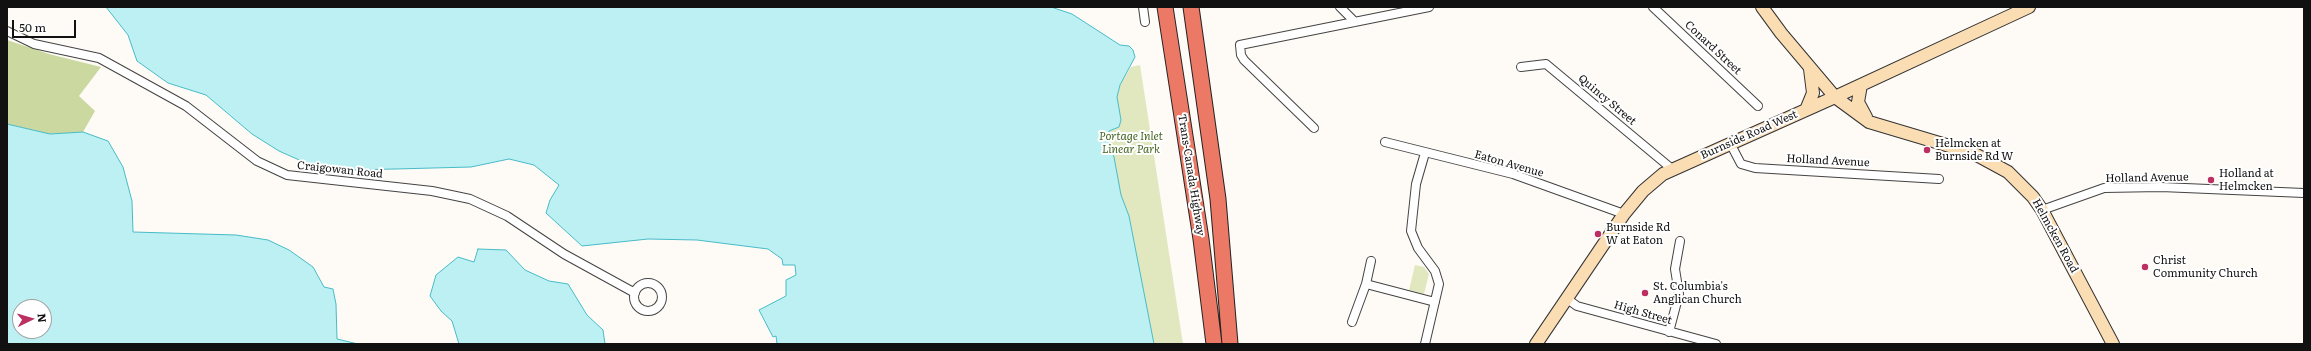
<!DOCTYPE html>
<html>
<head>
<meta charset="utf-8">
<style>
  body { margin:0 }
  #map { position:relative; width:2311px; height:351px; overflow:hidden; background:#fefaf5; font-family:Literata,serif }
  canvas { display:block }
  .frame { position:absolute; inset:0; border:8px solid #111; pointer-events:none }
  .north { position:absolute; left:12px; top:299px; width:40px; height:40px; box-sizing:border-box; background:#fff; border:1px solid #a0a0a0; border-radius:50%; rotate:85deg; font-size:11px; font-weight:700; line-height:16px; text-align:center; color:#111 }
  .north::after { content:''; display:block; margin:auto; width:14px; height:18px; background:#bb2f61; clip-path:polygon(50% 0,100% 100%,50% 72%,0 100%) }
  .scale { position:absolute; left:12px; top:20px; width:64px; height:18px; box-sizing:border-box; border:2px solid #111; border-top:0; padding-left:5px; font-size:12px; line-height:14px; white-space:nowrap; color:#111; -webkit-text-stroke:3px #fff; paint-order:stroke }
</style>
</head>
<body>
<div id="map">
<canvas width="2311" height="351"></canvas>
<div class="frame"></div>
<div class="north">N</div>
<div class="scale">50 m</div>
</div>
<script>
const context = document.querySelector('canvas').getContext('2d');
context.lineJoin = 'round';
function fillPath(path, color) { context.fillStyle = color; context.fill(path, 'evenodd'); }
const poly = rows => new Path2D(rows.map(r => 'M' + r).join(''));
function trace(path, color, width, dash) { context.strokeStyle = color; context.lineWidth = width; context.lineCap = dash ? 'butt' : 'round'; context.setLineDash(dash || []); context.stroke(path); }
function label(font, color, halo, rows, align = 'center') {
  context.font = font + ' Literata,serif'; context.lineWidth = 4; context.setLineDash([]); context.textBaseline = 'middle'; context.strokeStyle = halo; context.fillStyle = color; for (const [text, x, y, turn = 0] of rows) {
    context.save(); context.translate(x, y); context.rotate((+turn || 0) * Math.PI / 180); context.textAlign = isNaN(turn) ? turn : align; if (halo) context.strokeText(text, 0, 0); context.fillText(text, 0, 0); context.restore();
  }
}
fillPath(poly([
  [1140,65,1183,344,1154,344,1129,216,1121,195,1114,157,1109,145,1109,131,1119,127,1121,120,1117,97,1120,85,1131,67],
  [1415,265,1424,267,1429,274,1424,294,1409,290]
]), '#e1e8bf');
fillPath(poly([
  [7,40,49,54,101,67,79,96,95,111,83,132,50,134,7,124]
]), '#cbd89f');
const water = poly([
  [106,7,1051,7,1072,14,1120,45,1129,46,1133,50,1135,57,1120,85,1117,97,1121,120,1119,127,1109,131,1109,145,1114,157,1121,195,1129,216,1154,344,777,344,776,336,773,337,759,310,786,296,786,280,796,275,795,265,783,265,782,259,768,249,697,240,648,239,582,246,546,213,550,200,559,185,534,165,509,159,471,167,395,169,347,170,306,163,279,151,252,134,206,95,168,83,137,61,128,35,106,7],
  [7,124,50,134,83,132,108,141,123,167,132,201,133,232,236,235,268,240,289,250,313,267,324,287,333,289,336,304,337,339,358,344,7,344,7,124],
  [20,307,44,307,44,331,20,331,20,307],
  [478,249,506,250,525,270,549,281,568,284,587,315,603,330,605,344,459,344,452,321,441,311,430,296,436,275,458,257,474,262,478,249]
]);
fillPath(water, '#bcf0f3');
trace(water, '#47bbc7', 1);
const street = poly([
  [1143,7,1145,22],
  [1340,7,1355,22],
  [1653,7,1758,106],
  [7,31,34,44,99,58,186,106,257,161,287,175,432,191,470,199,507,216,564,254,635,293],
  [1521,67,1546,64,1672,169],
  [1314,128,1244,60,1241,55,1240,45,1429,7],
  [1385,142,1513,174,1624,214],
  [1730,143,1741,164,1755,168,1939,179],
  [2042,210,2104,188,2161,187,2304,193],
  '634 297a14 14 0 1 1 28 0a14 14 0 1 1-28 0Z',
  [1366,284,1435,302],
  [1566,298,1577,306,1716,344],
  [1352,322,1366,284,1371,261],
  [1669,332,1679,294,1675,269,1680,241],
  [1425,344,1439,284,1435,271,1418,248,1411,231,1416,184,1425,153]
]);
const secondary = poly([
  [1762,7,1781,33,1835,97,1869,122,1973,153,2008,172,2033,197,2042,210,2113,344],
  [1861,85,1858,102,1866,117],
  [1806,110,1813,93,1810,69],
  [1536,344,1624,214,1643,191,1663,174,1835,97,2029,7]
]);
const highway = poly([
  [1165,7,1201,239,1214,344],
  [1191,7,1218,199,1230,344]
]);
trace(street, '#444', 10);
trace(secondary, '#333', 14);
trace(highway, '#222', 17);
trace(street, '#fff', 8);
trace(secondary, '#fbddb4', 12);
trace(highway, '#ec7965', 15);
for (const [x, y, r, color] of [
  [1927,150,4,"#bb2f61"],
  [2211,180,4,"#bb2f61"],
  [1598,234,4,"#bb2f61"],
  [2145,267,4,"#bb2f61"],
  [1645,293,4,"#bb2f61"]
]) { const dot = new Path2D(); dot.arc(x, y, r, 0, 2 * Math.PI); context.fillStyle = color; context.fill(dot); trace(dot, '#fff', 1.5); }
label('11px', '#111', '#fff', [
  ["Conard Street",1713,48,43],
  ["Quincy Street",1607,100,40],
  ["Burnside Road West",1749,135,-24],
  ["Holland Avenue",1828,161,3],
  ["Eaton Avenue",1509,164,16],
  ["Craigowan Road",340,170,6],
  ["Trans-Canada Highway",1191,175,81],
  ["Holland Avenue",2147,178,-1],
  ["Helmcken Road",2055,236,61],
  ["High Street",1643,313,16]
]);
label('italic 11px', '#466623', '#fff', [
  ["Portage Inlet",1131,137],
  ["Linear Park",1131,150]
]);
label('11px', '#111', '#fff', [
  ["Helmcken at",1935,144],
  ["Burnside Rd W",1935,157],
  ["Holland at",2219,174],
  ["Helmcken",2219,187],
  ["Burnside Rd",1606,228],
  ["W at Eaton",1606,241],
  ["Christ",2153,261],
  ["Community Church",2153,274],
  ["St. Columbia's",1653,287],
  ["Anglican Church",1653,300]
], 'left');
</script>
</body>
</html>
